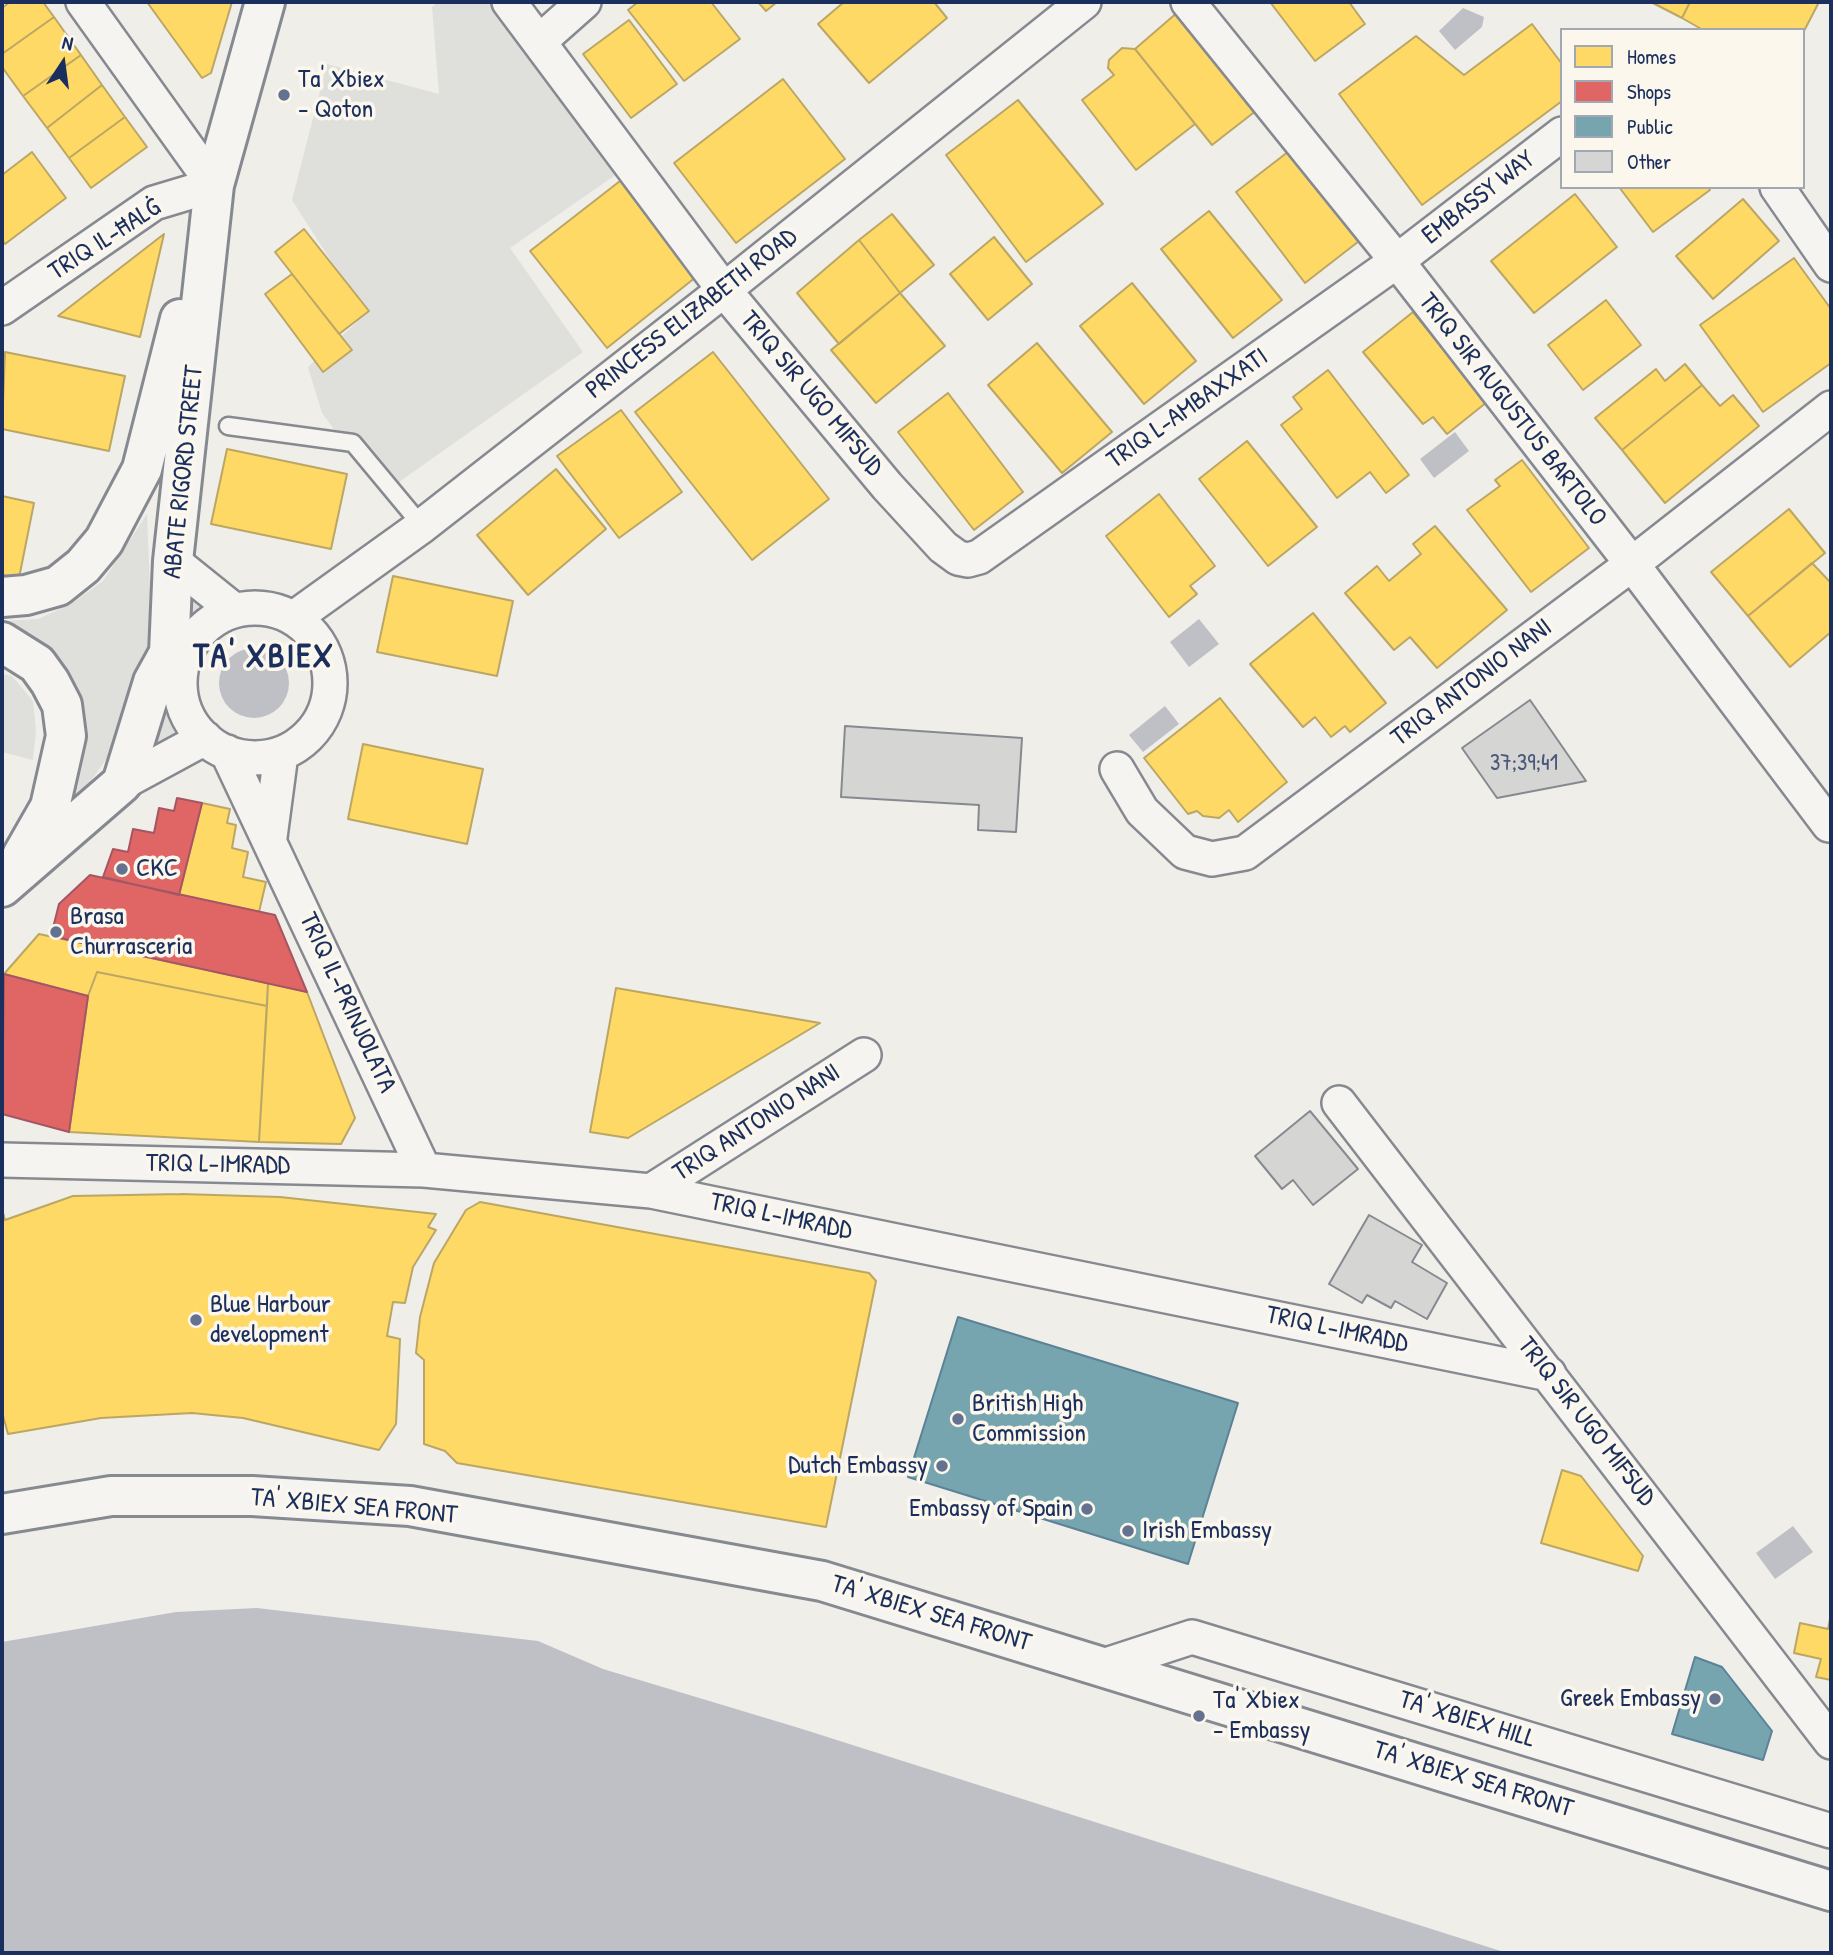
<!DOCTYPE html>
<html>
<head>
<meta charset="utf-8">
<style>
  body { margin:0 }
  #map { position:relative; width:1833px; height:1955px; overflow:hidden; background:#efeee9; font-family:"Patrick Hand",sans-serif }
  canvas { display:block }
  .frame { position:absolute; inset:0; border:4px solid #1b2f5e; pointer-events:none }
  .legend { position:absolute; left:1560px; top:28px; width:245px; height:161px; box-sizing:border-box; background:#fbf7ec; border:2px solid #a1a7b3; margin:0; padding:9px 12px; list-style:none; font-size:21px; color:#1b2f5e }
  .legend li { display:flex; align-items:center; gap:14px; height:35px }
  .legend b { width:35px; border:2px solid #a1a7b3 }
  .north { position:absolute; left:28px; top:28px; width:70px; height:70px; -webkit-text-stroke:5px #fbf7ec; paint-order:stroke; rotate:13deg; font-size:19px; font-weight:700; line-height:28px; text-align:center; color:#1b2f5e }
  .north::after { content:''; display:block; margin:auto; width:24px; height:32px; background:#1b2f5e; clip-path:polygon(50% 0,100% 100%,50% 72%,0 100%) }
</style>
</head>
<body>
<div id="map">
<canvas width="1833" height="1955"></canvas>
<div class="frame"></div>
<ul class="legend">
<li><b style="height:19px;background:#ffd966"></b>Homes</li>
<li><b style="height:19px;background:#e06666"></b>Shops</li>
<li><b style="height:19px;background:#76a5af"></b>Public</li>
<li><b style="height:19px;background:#d5d5d4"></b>Other</li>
</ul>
<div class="north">N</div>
</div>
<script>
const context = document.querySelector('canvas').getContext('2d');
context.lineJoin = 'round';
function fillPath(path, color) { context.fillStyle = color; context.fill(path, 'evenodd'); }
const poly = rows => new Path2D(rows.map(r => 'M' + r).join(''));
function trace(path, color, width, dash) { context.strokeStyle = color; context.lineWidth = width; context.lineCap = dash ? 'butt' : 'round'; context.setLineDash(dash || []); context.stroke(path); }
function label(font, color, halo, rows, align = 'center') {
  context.font = font + ' "Patrick Hand",sans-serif'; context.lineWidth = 7; context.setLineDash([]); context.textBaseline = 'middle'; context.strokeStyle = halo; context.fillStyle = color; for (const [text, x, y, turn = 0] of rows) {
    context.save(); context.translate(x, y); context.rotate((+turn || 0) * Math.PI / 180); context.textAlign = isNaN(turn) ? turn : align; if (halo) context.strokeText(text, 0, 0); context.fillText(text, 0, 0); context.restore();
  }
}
fillPath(poly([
  [438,2,491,2,617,174,510,248,583,352,382,494,322,413,308,367,357,322,354,297,292,200,327,64,439,94,432,7],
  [147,514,152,641,139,689,115,747,62,821,69,686,60,662,32,641,2,627,2,621,38,619,71,604,103,581],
  [176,590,214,614,187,643,176,671,177,706,190,737,140,749],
  [2,674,12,676,33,701,36,731,33,760,2,752]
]), '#dfdfdc');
fillPath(poly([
  [1463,8,1484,17,1482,27,1455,50,1439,31],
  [1455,432,1469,451,1434,478,1420,459],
  [1199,619,1219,644,1189,667,1170,642],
  '219 683a35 35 0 1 1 70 0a35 35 0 1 1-70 0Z',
  [1165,706,1179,724,1143,752,1129,735],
  [1793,1526,1813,1552,1775,1579,1756,1553],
  [257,1608,538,1641,603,1669,799,1728,1507,1953,2,1953,2,1642,176,1612]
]), '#bec0c6');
const homes = poly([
  [10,2,43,2,54,17,2,54,2,8,10,2],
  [147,2,232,2,211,73,202,78,147,2],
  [638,2,711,2,740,39,684,81,628,10,638,2],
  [758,2,777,2,766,11,758,2],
  [844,2,934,2,947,18,869,83,818,24,844,2],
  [1270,2,1349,2,1365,24,1315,61,1270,2],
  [1651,2,1690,2,1682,18,1651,2],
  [1690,2,1819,2,1803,33,1803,30,1703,30,1682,18,1690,2],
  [1186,5,1266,103,1212,145,1135,49,1186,5],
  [54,17,81,55,23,96,2,67,2,54,54,17],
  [629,20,677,84,631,118,583,54,629,20],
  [1532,24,1562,64,1562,101,1422,205,1339,94,1416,36,1464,75,1532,24],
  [1122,48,1135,49,1195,124,1136,170,1082,100,1114,75,1108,68,1109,60,1122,48],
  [81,55,102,85,47,128,23,96,81,55],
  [783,79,845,159,736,243,674,163,783,79],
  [102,85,125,117,69,158,47,128,102,85],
  [1018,100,1103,204,1026,262,946,155,1018,100],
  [125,117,147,147,91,188,69,158,125,117],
  [1293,148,1363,238,1305,283,1236,192,1293,148],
  [32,152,66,198,5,244,2,240,2,175,32,152],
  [620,181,696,277,607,348,530,251,620,181],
  [1619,187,1708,187,1710,190,1653,232,1619,187],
  [1575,194,1617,247,1534,313,1491,261,1575,194],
  [1743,199,1779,241,1713,299,1676,256,1743,199],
  [1209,211,1282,300,1233,338,1161,249,1209,211],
  [892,214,934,265,900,293,859,240,892,214],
  [304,229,369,311,339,334,275,252,304,229],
  [164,234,140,337,58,316,164,234],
  [994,237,1032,284,988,320,950,274,994,237],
  [859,240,900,293,839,344,797,293,859,240],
  [1794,258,1831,309,1831,363,1763,412,1700,325,1794,258],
  [292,274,352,350,323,372,265,294,292,274],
  [1132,283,1196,361,1144,404,1080,326,1132,283],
  [900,293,945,346,876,403,831,350,900,293],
  [1606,300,1641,345,1583,390,1548,345,1606,300],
  [1413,312,1487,402,1447,434,1433,417,1423,424,1363,352,1413,312],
  [1037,343,1112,432,1062,473,988,385,1037,343],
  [5,352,125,376,109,451,2,429,5,352],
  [713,352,829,499,752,560,635,412,713,352],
  [1685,364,1702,385,1622,450,1595,418,1656,369,1665,381,1685,364],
  [1328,370,1409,475,1386,493,1370,472,1337,498,1281,425,1302,409,1293,397,1328,370],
  [1702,385,1720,406,1733,395,1759,426,1665,503,1622,450,1702,385],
  [948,393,1023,492,974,530,898,432,948,393],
  [621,410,682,492,619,538,557,456,621,410],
  [1247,441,1317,527,1268,566,1199,479,1247,441],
  [227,449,347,474,331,549,211,524,227,449],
  [1522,460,1589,548,1531,592,1467,510,1500,486,1495,480,1522,460],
  [556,469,606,529,528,595,477,535,556,469],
  [1159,494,1215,566,1190,586,1197,594,1169,617,1106,536,1159,494],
  [2,496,34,503,19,578,2,575,2,496],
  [1789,509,1825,553,1748,616,1711,572,1789,509],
  [1435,526,1507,610,1437,668,1410,637,1394,650,1345,593,1377,566,1389,581,1421,554,1413,544,1435,526],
  [1812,563,1831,583,1831,632,1790,667,1748,616,1812,563],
  [393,576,513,601,497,676,377,652,393,576],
  [1313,613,1386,703,1350,732,1345,726,1331,737,1315,717,1303,727,1250,664,1313,613],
  [1220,698,1287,782,1238,822,1229,810,1219,818,1203,816,1197,811,1188,814,1144,758,1220,698],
  [363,744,483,769,467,844,348,819,363,744],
  [202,803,230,809,227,823,236,825,232,848,248,852,243,877,266,882,259,912,179,895,202,803],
  [39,934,268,983,267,1006,97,972,88,996,4,974,39,934],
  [97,972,267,1006,259,1142,69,1132,88,996,97,972],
  [268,983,307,992,355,1118,341,1144,259,1142,268,983],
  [616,988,820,1023,628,1138,590,1132,616,988],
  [181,1194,280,1197,436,1214,428,1227,436,1230,413,1267,405,1303,393,1302,387,1336,400,1339,396,1424,379,1450,243,1418,192,1413,101,1418,8,1434,2,1412,2,1209,5,1220,73,1196,181,1194],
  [480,1202,869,1273,876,1281,826,1527,457,1463,445,1451,424,1444,424,1360,416,1353,420,1317,434,1263,466,1210,480,1202],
  [1562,1470,1581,1476,1643,1556,1638,1571,1541,1543,1562,1470],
  [1831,1614,1831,1680,1816,1677,1821,1659,1794,1653,1800,1623,1828,1629,1831,1614]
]);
fillPath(homes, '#ffd966');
trace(homes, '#bba664', 2);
const shops = poly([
  [177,798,202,803,179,895,103,877,113,849,128,852,133,829,154,833,159,808,174,811,177,798],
  [90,875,275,915,307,992,51,936,59,904,90,875],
  [4,974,88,996,69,1132,2,1114,4,974]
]);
fillPath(shops, '#e06666');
trace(shops, '#a55664', 2);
const public = poly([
  [958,1317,1238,1403,1188,1564,908,1477,958,1317],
  [1695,1657,1722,1667,1772,1731,1763,1760,1672,1734,1695,1657]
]);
fillPath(public, '#76a5af');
trace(public, '#5b8297', 2);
const building = poly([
  [1530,700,1586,781,1497,798,1462,748,1530,700],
  [845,726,1022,738,1016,832,978,830,979,805,841,797,845,726],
  [1310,1111,1358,1169,1313,1205,1293,1180,1282,1189,1255,1156,1310,1111],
  [1369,1215,1422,1245,1412,1262,1447,1283,1427,1319,1395,1301,1391,1308,1367,1295,1362,1303,1329,1284,1369,1215]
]);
fillPath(building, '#d5d5d4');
trace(building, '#868a90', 2);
const lane = poly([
  [228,426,353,443,422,526]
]);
const street = poly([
  [509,2,724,290,887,486,943,547,958,558,968,560,979,557,1397,261,1562,134],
  [1188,2,1397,261,1632,564,1829,825],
  [540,41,584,2],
  [1777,187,1831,265],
  [2,308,154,203,214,185,83,2],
  [173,561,234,610],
  '180 683a75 75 0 1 1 150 0a75 75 0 1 1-150 0Z',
  [294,618,422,526,724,290,1084,2],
  [227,752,424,1170],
  [1117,769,1142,811,1185,852,1212,859,1245,853,1632,564,1831,408],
  [122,783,205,738],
  [270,837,281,754],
  [1339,1103,1831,1742],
  [2,1160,424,1170,651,1191,1549,1374],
  [651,1191,864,1055],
  [1103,1666,1192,1637,1831,1831]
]);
const secondary = poly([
  [2,597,26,595,58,586,83,566,104,541,142,469,180,319],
  [2,642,37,664,50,682,62,705,66,736,50,807,22,856],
  [2,887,122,783,153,682,169,653,173,561,214,185,265,2],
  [2,1514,111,1496,252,1496,410,1506,822,1581,1831,1891]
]);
trace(lane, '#868a90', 21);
trace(street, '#868a90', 38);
trace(secondary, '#868a90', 44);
trace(lane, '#f5f4f0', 16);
trace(street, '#f5f4f0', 33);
trace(secondary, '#f5f4f0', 38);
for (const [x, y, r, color] of [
  [284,95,7,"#65728f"],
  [122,869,7,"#65728f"],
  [56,932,7,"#65728f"],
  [196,1320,7,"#65728f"],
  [958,1419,7,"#65728f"],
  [942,1466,7,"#65728f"],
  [1087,1509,7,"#65728f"],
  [1128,1531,7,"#65728f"],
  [1715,1699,7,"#65728f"],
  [1199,1716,7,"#65728f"]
]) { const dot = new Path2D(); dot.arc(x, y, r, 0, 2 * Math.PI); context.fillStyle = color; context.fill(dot); trace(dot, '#fbf7ec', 2.5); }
label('23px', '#4a587c', null, [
  ["37;39;41",1524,764]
]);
label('26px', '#1b2f5e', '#fbf7ec', [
  ["Ta' Xbiex",298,80],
  ["- Qoton",298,110],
  ["CKC",136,869],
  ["Brasa",70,917],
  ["Churrasceria",70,947],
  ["Blue Harbour",210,1305],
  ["development",210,1335],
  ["British High",972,1404],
  ["Commission",972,1434],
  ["Dutch Embassy",928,1466,"right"],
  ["Embassy of Spain",1073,1509,"right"],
  ["Irish Embassy",1142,1531],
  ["Greek Embassy",1701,1699,"right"],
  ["Ta' Xbiex",1213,1701],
  ["- Embassy",1213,1731]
], 'left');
label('26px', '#1b2f5e', '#fbf7ec', [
  ["EMBASSY WAY",1479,198,-38],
  ["TRIQ IL-ĦALĠ",105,240,-33],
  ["PRINCESS ELIZABETH ROAD",692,314,-38],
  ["TRIQ SIR UGO MIFSUD",811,394,50],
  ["TRIQ L-AMBAXXATI",1188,409,-35],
  ["TRIQ SIR AUGUSTUS BARTOLO",1512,410,52],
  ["ABATE RIGORD STREET",184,472,-84],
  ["TRIQ ANTONIO NANI",1472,683,-37],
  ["TRIQ IL-PRINJOLATA",347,1003,65],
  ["TRIQ ANTONIO NANI",757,1123,-33],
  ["TRIQ L-IMRADD",218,1165,1],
  ["TRIQ L-IMRADD",781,1217,12],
  ["TRIQ L-IMRADD",1337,1330,12],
  ["TRIQ SIR UGO MIFSUD",1586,1422,52],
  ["TA' XBIEX SEA FRONT",354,1507,5],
  ["TA' XBIEX SEA FRONT",931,1614,17],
  ["TA' XBIEX HILL",1467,1720,17],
  ["TA' XBIEX SEA FRONT",1473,1780,17]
]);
context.letterSpacing = '2px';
label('bold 33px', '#1b2f5e', '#fbf7ec', [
  ["TA' XBIEX",264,658]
]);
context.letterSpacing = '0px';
</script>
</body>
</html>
